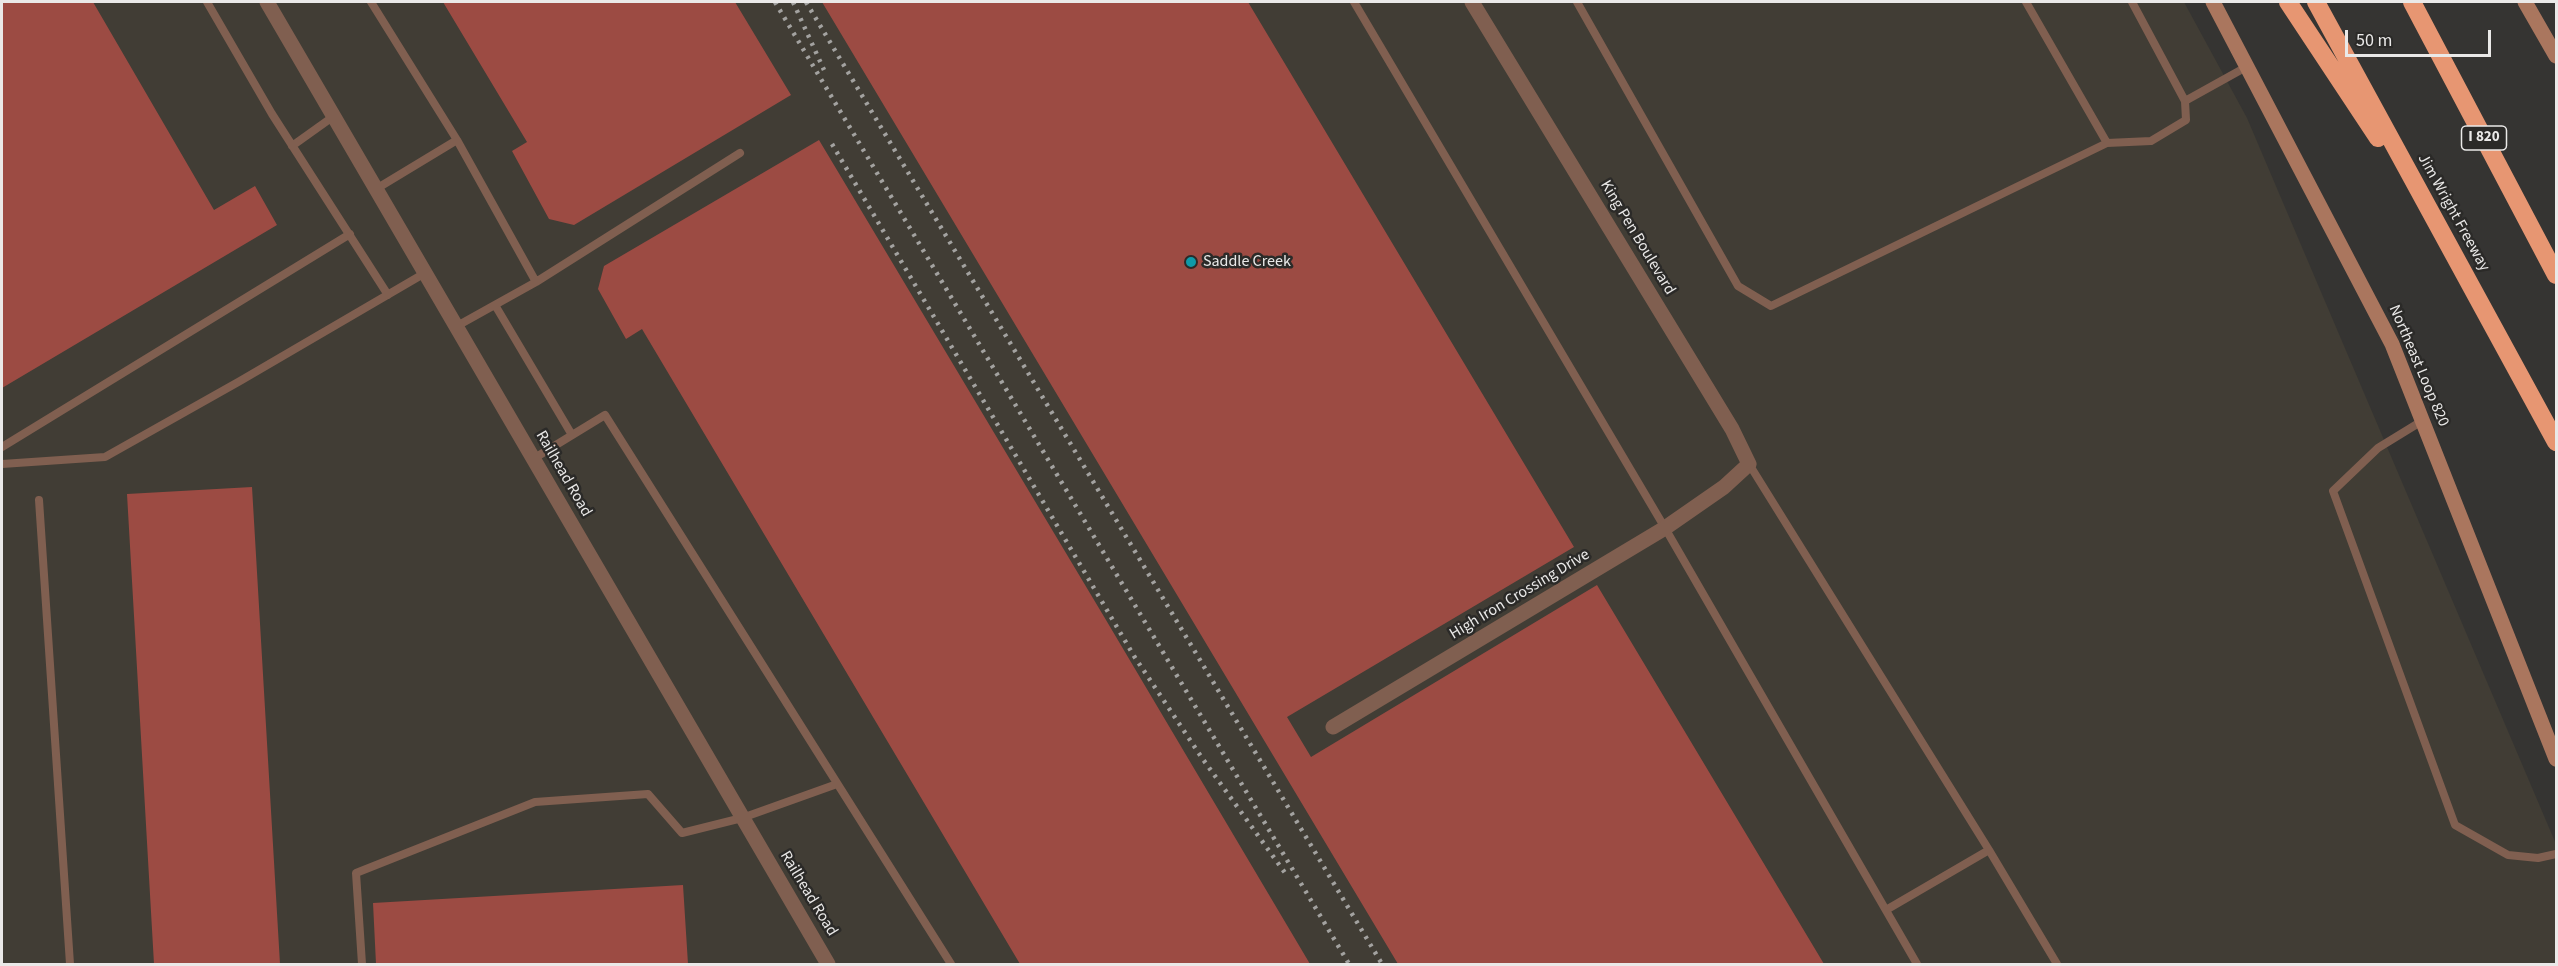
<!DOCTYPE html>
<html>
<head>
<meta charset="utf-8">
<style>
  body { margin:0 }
  #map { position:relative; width:2558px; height:966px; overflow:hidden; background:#353432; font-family:"Source Sans 3",sans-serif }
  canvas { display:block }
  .frame { position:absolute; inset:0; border:3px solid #eae9e8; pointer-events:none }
  .scale { position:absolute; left:2345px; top:30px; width:146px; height:27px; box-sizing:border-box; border:3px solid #eae9e8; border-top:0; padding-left:8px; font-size:18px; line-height:21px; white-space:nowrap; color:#eae9e8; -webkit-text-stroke:4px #2b2a28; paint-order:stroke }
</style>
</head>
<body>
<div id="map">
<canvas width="2558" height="966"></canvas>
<div class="frame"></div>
<div class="scale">50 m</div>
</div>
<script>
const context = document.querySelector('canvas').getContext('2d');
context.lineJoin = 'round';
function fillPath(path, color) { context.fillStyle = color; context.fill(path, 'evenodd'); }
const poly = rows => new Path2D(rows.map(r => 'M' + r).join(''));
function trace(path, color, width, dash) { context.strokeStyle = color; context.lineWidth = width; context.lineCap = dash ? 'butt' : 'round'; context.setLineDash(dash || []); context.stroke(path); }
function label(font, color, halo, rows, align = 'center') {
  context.font = font + ' "Source Sans 3",sans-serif'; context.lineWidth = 5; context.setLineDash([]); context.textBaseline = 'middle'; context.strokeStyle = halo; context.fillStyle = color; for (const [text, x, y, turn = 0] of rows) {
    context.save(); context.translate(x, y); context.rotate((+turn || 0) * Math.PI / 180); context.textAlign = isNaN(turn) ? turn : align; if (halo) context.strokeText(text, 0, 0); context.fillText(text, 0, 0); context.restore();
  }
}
fillPath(poly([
  [2,2,2184,2,2247,118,2556,844,2556,964,2,964]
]), '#413d35');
fillPath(poly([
  [2,2,93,2,214,210,255,186,277,225,2,388],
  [443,2,735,2,791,95,574,225,549,219,512,151,527,142],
  [822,2,1248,2,1574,547,1287,717,1311,757,1597,585,1824,964,1398,964],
  [819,140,1106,620,1310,964,1020,964,642,329,626,339,598,289,604,266],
  [252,487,280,964,154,964,127,494],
  [683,885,688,964,376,964,373,903]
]), '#9c4b43');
trace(poly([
  [207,2,272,114,388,295],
  [371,2,457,140,536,282],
  [1354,2,1665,528,1917,964],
  [1577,2,1738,286,1771,306,2107,143,2026,2],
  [2132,2,2185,101,2248,66],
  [2107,143,2151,141,2186,120,2185,101],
  [292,146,334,116],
  [376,189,457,140],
  [495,305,572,435],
  [457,326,536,282,740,153],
  [2422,421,2378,448,2333,491,2455,825,2508,855,2538,858,2556,854],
  [2,447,350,234],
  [533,459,605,415,951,964],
  [2,464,105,457,240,381,425,273],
  [1749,464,1989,850,1886,910],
  [39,500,70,964],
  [1989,850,2057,964],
  [362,964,356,873,535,802,648,794,682,833,742,818,837,784]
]), '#805f50', 8);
trace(poly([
  [267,2,828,964],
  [1333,727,1665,528,1724,487,1749,464,1732,429,1472,2]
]), '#805f50', 15);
trace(poly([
  [2213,2,2392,344,2556,759],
  [2525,2,2556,56]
]), '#aa765e', 15);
trace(poly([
  [2288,2,2378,138],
  [2316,2,2556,442],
  [2412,2,2556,275]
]), '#e79672', 18);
trace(poly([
  [775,2,1349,964],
  [793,2,824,70],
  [806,2,1382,964],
  [832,144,1134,656,1202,758,1288,877]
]), '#a3a2a0', 4.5, [3, 6]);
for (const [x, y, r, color] of [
  [1191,262,6,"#0f9aa8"]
]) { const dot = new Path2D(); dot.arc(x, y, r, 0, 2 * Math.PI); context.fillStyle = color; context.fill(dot); trace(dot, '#2b2a28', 2); }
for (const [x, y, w] of [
  [2484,138,45]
]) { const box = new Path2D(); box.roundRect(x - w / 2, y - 12, w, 24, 4.5); context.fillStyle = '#2b2a28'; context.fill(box); trace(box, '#eae9e8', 1.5); }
label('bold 15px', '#eae9e8', null, [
  ["I 820",2484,138]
]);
label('16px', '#eae9e8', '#2b2a28', [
  ["Jim Wright Freeway",2453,213,61],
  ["King Pen Boulevard",1637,238,59],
  ["Northeast Loop 820",2418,366,67],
  ["Railhead Road",563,474,60],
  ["High Iron Crossing Drive",1520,595,-31],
  ["Railhead Road",808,894,59]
]);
label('16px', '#eae9e8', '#2b2a28', [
  ["Saddle Creek",1203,262]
], 'left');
</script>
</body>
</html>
